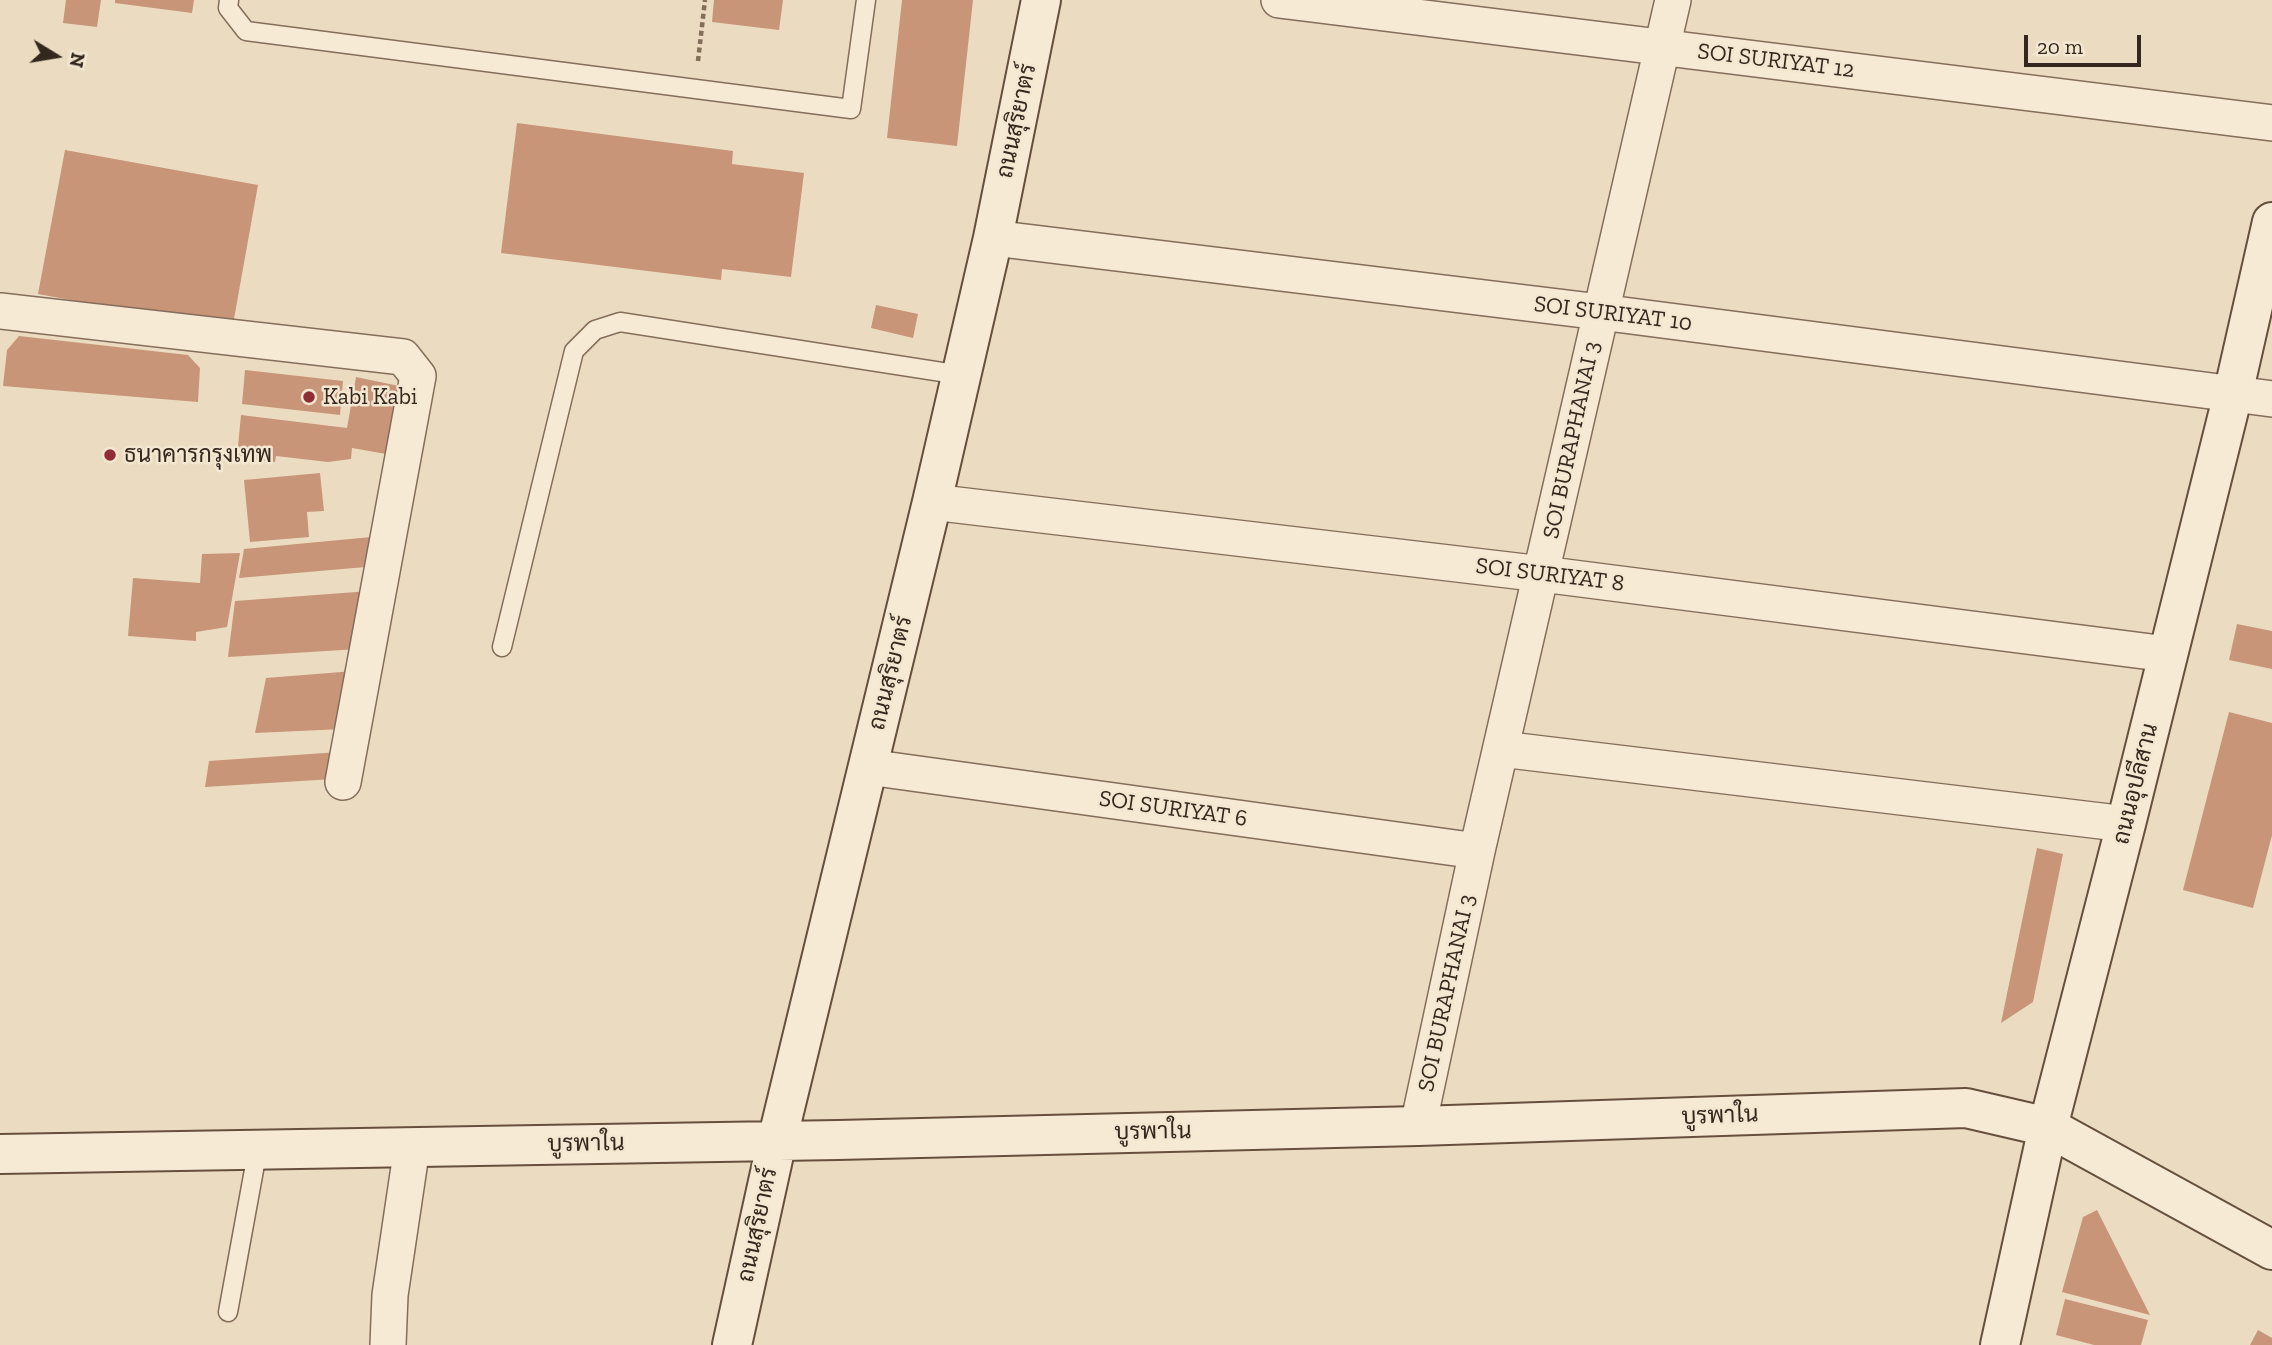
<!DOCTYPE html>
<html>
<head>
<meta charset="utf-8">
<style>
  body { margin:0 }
  #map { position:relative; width:2272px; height:1345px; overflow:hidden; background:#ebdcc1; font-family:"Zilla Slab",serif }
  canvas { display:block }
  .north { position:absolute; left:21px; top:21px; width:70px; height:70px; -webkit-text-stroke:5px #f3e7d1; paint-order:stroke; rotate:101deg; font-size:19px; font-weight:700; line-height:28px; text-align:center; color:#34271d }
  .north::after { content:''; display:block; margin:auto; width:24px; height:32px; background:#34271d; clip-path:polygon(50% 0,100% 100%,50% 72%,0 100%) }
  .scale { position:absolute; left:2024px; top:35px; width:117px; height:32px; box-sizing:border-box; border:4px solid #34271d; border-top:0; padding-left:9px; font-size:21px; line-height:24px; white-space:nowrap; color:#34271d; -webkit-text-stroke:5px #f3e7d1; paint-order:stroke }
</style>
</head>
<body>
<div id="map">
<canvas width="2272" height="1345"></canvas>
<div class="north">N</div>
<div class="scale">20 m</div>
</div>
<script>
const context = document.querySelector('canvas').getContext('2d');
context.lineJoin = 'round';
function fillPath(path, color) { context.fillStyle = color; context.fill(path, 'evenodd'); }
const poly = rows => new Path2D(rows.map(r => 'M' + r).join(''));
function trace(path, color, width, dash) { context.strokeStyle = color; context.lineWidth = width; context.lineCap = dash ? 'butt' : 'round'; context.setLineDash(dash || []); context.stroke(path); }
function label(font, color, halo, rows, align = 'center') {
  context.font = font + ' "Zilla Slab",Sarabun,serif'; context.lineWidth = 5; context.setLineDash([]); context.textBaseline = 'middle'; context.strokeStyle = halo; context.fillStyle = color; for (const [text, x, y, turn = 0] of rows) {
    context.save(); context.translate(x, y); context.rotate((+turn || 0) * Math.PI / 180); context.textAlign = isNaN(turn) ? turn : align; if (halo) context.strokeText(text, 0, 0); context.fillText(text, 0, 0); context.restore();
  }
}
fillPath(poly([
  [66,0,101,0,97,27,63,23],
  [115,0,194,0,192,13,115,3],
  [714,0,783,0,779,30,712,22],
  [902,0,973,0,957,146,887,138],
  [517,123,733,151,732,164,804,173,791,277,722,269,721,280,501,253],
  [65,150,258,185,232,330,38,294],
  [876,305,918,314,913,338,871,328],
  [19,336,188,355,200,368,198,402,3,386,7,350],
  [245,370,343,381,340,415,242,404],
  [356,377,399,386,386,454,352,448,351,459,328,462,276,456,275,462,237,457,241,415,347,428],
  [320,473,324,511,307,512,309,537,250,542,244,480],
  [382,536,377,566,239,578,244,549],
  [240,553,227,627,196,632,196,641,128,636,133,578,200,583,202,554],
  [370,591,359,649,228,657,235,601],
  [2237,624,2272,631,2272,669,2229,660],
  [354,671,343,729,255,733,266,678],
  [2229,712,2272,723,2272,835,2253,908,2183,890],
  [339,752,333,779,205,787,209,761],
  [2037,848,2063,854,2033,1002,2001,1023],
  [2097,1210,2150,1315,2062,1292,2083,1217],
  [2065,1299,2148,1320,2141,1345,2094,1345,2056,1335],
  [2258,1330,2272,1338,2272,1345,2250,1345]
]), '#c89579');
const lane = poly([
  [229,0,228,8,246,31,851,109,866,0],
  [502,647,574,351,595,330,620,322,961,375],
  [228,1312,258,1148]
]);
const street = poly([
  [1279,0,2272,123],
  [993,238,1600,312,2272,399],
  [0,311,403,357,418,376,343,782],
  [932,502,1542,574,2167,654],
  [1501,749,2126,824],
  [868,767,1477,851],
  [1418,1126,1477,851,1673,0],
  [388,1345,390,1295,412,1147]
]);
const secondary = poly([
  [0,1154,838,1140,1418,1126,1966,1108,2048,1127,2272,1250],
  [732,1345,777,1141,932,502,993,238,1041,0],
  [2000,1345,2048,1127,2126,824,2233,394,2272,222]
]);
trace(lane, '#846d5a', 21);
trace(street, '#846d5a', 38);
trace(secondary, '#664f3d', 42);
trace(poly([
  [698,61,705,0]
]), '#846d5a', 4.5, [5, 3.5]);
trace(lane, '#f7ead4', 18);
trace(street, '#f7ead4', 35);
trace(secondary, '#f7ead4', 38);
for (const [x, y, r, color] of [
  [309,397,7,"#902d34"],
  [110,455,7,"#902d34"]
]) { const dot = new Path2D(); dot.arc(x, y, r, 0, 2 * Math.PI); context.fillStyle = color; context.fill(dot); trace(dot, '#f3e7d1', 2.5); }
label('23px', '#34271d', '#f3e7d1', [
  ["SOI SURIYAT 12",1776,61,7],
  ["ถนนสุริยาตร์",1017,121,-78],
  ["SOI SURIYAT 10",1613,314,7],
  ["SOI BURAPHANAI 3",1572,440,-78],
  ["SOI SURIYAT 8",1550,575,7],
  ["ถนนสุริยาตร์",891,673,-76],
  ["ถนนอุปลีสาน",2136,784,-76],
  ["SOI SURIYAT 6",1173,809,8],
  ["SOI BURAPHANAI 3",1447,993,-78],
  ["บูรพาใน",1720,1116,-2],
  ["บูรพาใน",1153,1132,-1],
  ["บูรพาใน",586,1144,-1],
  ["ถนนสุริยาตร์",758,1225,-78]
]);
label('23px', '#34271d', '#f3e7d1', [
  ["Kabi Kabi",323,397],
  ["ธนาคารกรุงเทพ",124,455]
], 'left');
</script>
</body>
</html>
